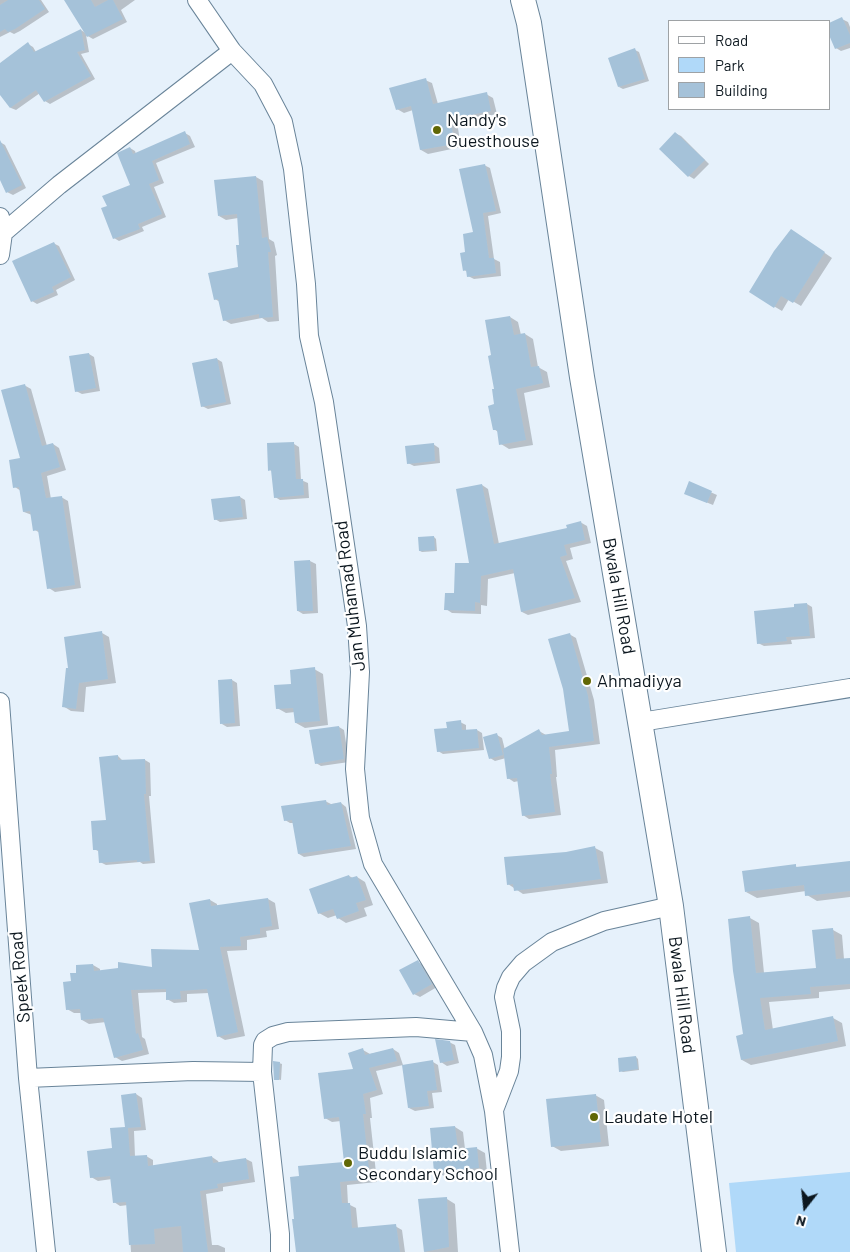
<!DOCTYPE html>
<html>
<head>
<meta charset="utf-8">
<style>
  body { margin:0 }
  #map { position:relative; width:850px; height:1252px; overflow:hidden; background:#e6f1fb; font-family:Barlow,sans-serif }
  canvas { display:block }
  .legend { position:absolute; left:668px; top:20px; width:162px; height:90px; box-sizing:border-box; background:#fff; border:1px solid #9ea2a5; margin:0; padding:6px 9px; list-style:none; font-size:15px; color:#0c171f }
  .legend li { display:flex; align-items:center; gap:10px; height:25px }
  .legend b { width:25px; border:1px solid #9ea2a5 }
  .north { position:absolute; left:780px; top:1182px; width:50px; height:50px; -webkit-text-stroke:4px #fff; paint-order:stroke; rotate:196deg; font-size:14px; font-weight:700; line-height:20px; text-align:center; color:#0c171f }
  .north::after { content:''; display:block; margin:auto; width:18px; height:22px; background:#0c171f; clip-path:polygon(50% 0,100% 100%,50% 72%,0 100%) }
</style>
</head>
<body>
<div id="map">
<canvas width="850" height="1252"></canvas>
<ul class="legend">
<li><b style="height:6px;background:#fff"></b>Road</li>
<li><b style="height:14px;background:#b0d9f9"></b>Park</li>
<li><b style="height:14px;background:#a5c2d9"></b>Building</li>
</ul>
<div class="north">N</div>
</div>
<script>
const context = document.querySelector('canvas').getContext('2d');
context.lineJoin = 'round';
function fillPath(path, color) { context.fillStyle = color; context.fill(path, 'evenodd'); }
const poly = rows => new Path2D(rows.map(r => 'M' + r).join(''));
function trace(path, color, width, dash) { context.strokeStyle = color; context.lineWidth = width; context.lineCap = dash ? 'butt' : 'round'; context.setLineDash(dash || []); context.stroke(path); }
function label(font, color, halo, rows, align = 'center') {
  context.font = font + ' Barlow,sans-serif'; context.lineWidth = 4.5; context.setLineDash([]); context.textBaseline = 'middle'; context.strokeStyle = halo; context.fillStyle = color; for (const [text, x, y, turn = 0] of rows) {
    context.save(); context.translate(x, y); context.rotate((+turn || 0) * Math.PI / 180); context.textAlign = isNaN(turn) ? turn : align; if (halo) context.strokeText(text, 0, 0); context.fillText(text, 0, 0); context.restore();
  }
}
fillPath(poly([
  [850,1172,850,1252,736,1252,729,1183]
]), '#b0d9f9');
fillPath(poly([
  [0,0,41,0,49,12,20,31,14,34,10,32,0,37],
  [74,0,135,0,121,10,127,22,93,39,86,35,89,52,81,54,95,79,50,104,45,101,40,93,16,110,11,108,0,93,0,64,28,44,33,47,36,52,81,30,87,34],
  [842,19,848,22,850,27,850,48,841,51,836,48,829,32,829,24],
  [635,50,639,52,649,81,623,89,619,87],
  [425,80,432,83,438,104,486,94,493,98,497,114,457,122,461,147,428,154,421,150,413,110,404,113,397,109],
  [185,133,190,136,195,147,156,163,164,183,154,187,166,217,142,227,144,231,119,241,114,238,108,206,132,185,130,148,135,151,136,154],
  [675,133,681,136,709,164,694,179,689,176],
  [0,142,5,145,26,188,13,195,7,192,0,177],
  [484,165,490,168,501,213,488,216,494,259,500,262,501,276,474,279,468,276,468,272,464,270,467,253,474,234],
  [256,177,263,181,269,239,274,242,277,255,275,256,279,321,268,322,262,318,231,324,224,320,220,302,215,299,239,268,241,246,238,218,226,220,219,216],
  [799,235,832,258,801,306,789,299,782,311,750,292],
  [53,243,59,246,75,280,56,290,58,295,37,304,32,301,14,261],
  [510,317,518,322,521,335,525,334,533,339,538,367,547,372,550,387,524,393,533,445,509,449,501,444,498,432,494,429,496,405,493,357],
  [89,354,94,357,100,391,82,394,76,391],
  [217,359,222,362,231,404,208,409,202,406],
  [24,385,31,389,47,446,53,444,59,448,66,470,47,476,51,499,61,497,68,501,81,588,55,592,49,588,40,533,35,530,32,515,24,512,21,491,15,487,21,459],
  [294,444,299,447,301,480,308,483,309,498,280,500,275,497,272,471,269,470],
  [433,444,439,448,440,463,414,466,408,463],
  [690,483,717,495,713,505,691,496],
  [482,485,488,489,499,544,569,529,580,522,587,526,591,543,570,548,573,559,566,561,581,602,528,615,522,612,515,573,488,579,487,606,481,605,481,614,452,613,446,609,455,594,471,565],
  [240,497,245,500,247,519,220,522,215,519],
  [434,537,436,539,437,551,422,552,420,551,419,538],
  [310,561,316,564,318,613,303,614,298,611,295,562],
  [807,604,812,607,815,638,791,640,792,644,764,646,758,643,796,608,795,605],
  [102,633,109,637,116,683,86,687,84,712,71,711,63,706],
  [569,634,576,638,594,700,600,744,555,750,557,777,556,777,561,815,529,819,523,815,519,781,514,782,508,778,506,758,495,761,490,758,497,735,502,738,505,750,539,731,546,735,570,732],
  [314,669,323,674,328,725,305,728,296,723,295,712,286,713,277,708,293,685],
  [232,680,237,683,240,726,227,727,222,724],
  [460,722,466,725,466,731,477,730,482,733,484,750,443,754,438,751,448,729],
  [339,727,344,730,349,762,321,766,316,763],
  [118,756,123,761,145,760,150,763,151,796,149,796,155,863,143,864,140,862,106,865,100,862,100,852,94,849,107,822],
  [325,801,331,804,341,803,346,807,356,849,304,857,299,854,294,823,290,823,285,820],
  [595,848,603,852,608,883,523,894,508,884,566,853],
  [850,862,850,897,817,901,807,895,806,891,757,898,746,892,795,866,799,868],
  [349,876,353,878,357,877,365,882,373,905,364,908,367,916,346,923,338,918,337,915,328,918,319,913],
  [268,899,275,903,279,929,266,931,267,937,247,940,247,950,227,951,245,1036,225,1040,218,1036,209,993,187,994,187,1002,174,1003,167,999,167,992,138,993,142,1037,145,1039,149,1054,122,1061,115,1057,106,1022,89,1024,82,1020,81,1013,74,1013,67,1009,73,982,78,974,93,965,100,969,100,971,153,968,200,951,210,900,217,904,217,907],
  [750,918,759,923,764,973,817,969,833,930,842,935,844,959,850,959,850,989,819,992,819,998,769,1002,773,1030,833,1018,842,1023,846,1046,751,1065,742,1060],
  [418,962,423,965,437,987,420,997,414,994],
  [449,1042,455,1045,459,1063,447,1066,441,1062],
  [393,1049,399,1053,403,1065,376,1071,383,1094,370,1098,372,1118,370,1118,377,1182,347,1185,348,1204,356,1208,358,1228,395,1226,402,1230,405,1252,324,1252,296,1220,300,1177,346,1163,341,1121,332,1122,325,1118,355,1070,363,1050,370,1054],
  [636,1057,638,1059,639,1070,623,1072,621,1071],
  [433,1062,438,1065,442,1092,432,1093,434,1108,415,1111,409,1108],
  [279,1063,282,1064,281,1080,275,1079],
  [136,1094,142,1098,146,1130,134,1131,135,1157,146,1156,153,1160,153,1167,212,1157,218,1161,219,1163,246,1159,252,1162,255,1182,223,1187,223,1191,206,1194,212,1245,218,1245,225,1248,225,1252,131,1252,128,1205,120,1206,114,1202,112,1179,98,1181,91,1177,113,1149,126,1128,122,1096],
  [595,1095,604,1100,609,1146,561,1151,552,1146],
  [455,1127,463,1132,465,1149,476,1148,485,1153,487,1172,444,1176,436,1172],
  [447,1199,455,1204,458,1252,425,1252,419,1200]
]), '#0003');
fillPath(poly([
  [8,0,39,0,45,9,15,29,8,32,5,29,0,32,0,5],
  [64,0,91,0,95,7,108,0,113,0,123,19,87,37],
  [842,17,850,35,850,43,835,49,829,35,829,23],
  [81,29,85,50,77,52,91,76,44,102,36,90,10,108,0,95,0,63,28,42,34,52],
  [635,48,645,79,618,87,608,58],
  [426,78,433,104,487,92,491,111,450,119,455,144,420,150,411,106,396,110,389,88],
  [185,131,190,144,152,161,159,180,149,184,162,214,138,224,140,229,113,239,101,208,107,206,102,196,130,185,117,153,130,147,133,154],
  [675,132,705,160,688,177,659,149],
  [0,140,22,185,6,193,0,180],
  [485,164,496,211,483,213,489,258,494,258,496,273,467,277,466,270,463,271,460,253,465,252,463,234,473,232,459,169],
  [256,176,262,238,267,237,271,252,268,252,273,317,259,318,259,314,223,321,218,299,214,300,208,273,238,267,236,245,239,245,237,214,218,216,214,180],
  [791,229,825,252,793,303,781,296,774,308,749,292,774,251],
  [54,242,71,277,52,287,54,292,31,302,12,261],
  [510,316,514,335,525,333,531,367,539,366,543,383,516,389,526,440,499,445,497,430,493,430,488,406,494,404,492,389,494,389,488,356,491,355,485,320],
  [89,353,96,388,75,392,69,356],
  [217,358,226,402,201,407,192,363],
  [25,384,42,446,53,443,60,467,41,473,46,498,62,496,75,585,47,589,38,530,33,531,30,511,23,512,19,487,13,488,9,460,20,458,1,390],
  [294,442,296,479,303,479,304,495,274,498,271,470,268,471,267,443],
  [434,443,435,461,407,464,405,446],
  [689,481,712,491,707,503,684,494],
  [482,484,494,544,567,528,566,525,581,521,585,540,564,545,567,555,560,557,575,598,521,612,513,569,481,576,480,603,475,602,475,611,444,610,445,593,454,593,455,563,469,563,456,489],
  [240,496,243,517,214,520,211,499],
  [434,536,435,550,419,551,418,537],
  [310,560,313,611,297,611,294,561],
  [807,603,810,636,786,637,787,641,757,644,754,611,794,607,794,604],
  [102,631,108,679,79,683,76,709,62,707,66,668,68,668,64,637],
  [570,633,588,696,594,741,549,747,552,774,550,774,555,812,522,816,517,778,507,779,503,749,539,729,542,735,569,731,563,689,548,639],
  [315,667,320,721,295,723,293,708,276,709,274,685,291,684,290,670],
  [232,679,235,723,220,724,218,680],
  [461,720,462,730,477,729,479,748,437,752,434,729,447,728,446,722],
  [339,726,344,759,315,764,309,730],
  [497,733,503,755,489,759,483,737],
  [118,755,118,760,145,759,146,794,144,794,150,861,137,862,137,860,99,863,98,850,93,850,91,821,106,820,99,757],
  [326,800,327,805,341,802,351,846,298,854,292,820,284,821,281,806],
  [595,846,601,879,514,891,513,884,507,885,504,857,566,852],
  [850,861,850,891,805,896,804,885,745,892,742,871,796,864,796,867],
  [349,875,350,878,357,876,366,900,356,903,359,911,337,919,333,909,318,914,309,889],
  [268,898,272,926,260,928,260,934,240,937,241,946,220,947,238,1032,217,1037,207,989,180,991,181,999,166,1000,166,989,131,990,136,1034,138,1033,143,1050,114,1058,103,1018,81,1020,80,1009,66,1010,63,982,71,981,70,973,76,973,76,965,93,964,94,971,118,968,118,962,152,967,151,949,199,950,189,903,210,899,211,906],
  [750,916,756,973,816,968,812,930,833,928,836,959,850,958,850,984,810,987,811,994,760,998,765,1030,833,1016,838,1041,741,1060,736,1036,743,1034,733,971,728,919],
  [418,960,432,984,413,995,399,970],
  [435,1039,450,1041,454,1060,440,1063],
  [363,1048,365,1055,393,1048,397,1061,369,1068,377,1090,363,1094,366,1114,363,1114,370,1179,340,1182,342,1203,350,1203,352,1228,396,1224,400,1252,296,1252,292,1219,294,1219,290,1177,299,1176,298,1166,344,1162,339,1117,324,1119,318,1073,353,1069,348,1053],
  [636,1056,638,1069,619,1072,618,1058],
  [433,1060,437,1090,427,1091,429,1106,408,1108,402,1065],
  [273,1061,280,1062,279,1080,274,1080],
  [136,1093,141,1127,128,1128,130,1156,147,1155,148,1166,212,1156,213,1163,246,1158,249,1179,217,1184,218,1188,200,1191,208,1252,183,1252,181,1226,154,1229,155,1244,129,1245,126,1202,113,1203,110,1176,90,1178,87,1151,112,1148,110,1128,125,1127,121,1095],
  [596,1094,601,1142,551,1147,546,1099],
  [455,1126,458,1149,477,1147,479,1168,434,1172,430,1128],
  [447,1197,449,1247,424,1252,418,1199]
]), '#a5c2d9');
const street = poly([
  [197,0,232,51,263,84,283,122,293,169,306,284,309,336,324,402,357,626,360,672,355,769,360,818,373,864,473,1032,483,1055,494,1111,510,1252],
  [0,217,3,233,0,255],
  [3,233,59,185,232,51],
  [0,702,28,1078,46,1252],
  [641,722,850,688],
  [28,1078,193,1071,262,1072],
  [494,1110,509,1071,511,1057,511,1031,504,997,506,988,511,977,523,963,552,942,604,921,671,906],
  [280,1252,280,1234,262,1072,263,1045,265,1041,273,1036,288,1032,416,1027,473,1032]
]);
const secondary = poly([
  [523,0,529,23,582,377,671,906,714,1252]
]);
trace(street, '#698499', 20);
trace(secondary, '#698499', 26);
trace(street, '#fff', 18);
trace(secondary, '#fff', 24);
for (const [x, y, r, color] of [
  [437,130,5,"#616705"],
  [587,681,5,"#616705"],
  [594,1117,5,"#616705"],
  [348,1163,5,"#616705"]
]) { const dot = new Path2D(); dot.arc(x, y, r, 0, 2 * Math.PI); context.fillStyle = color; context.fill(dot); trace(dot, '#fff', 2); }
label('18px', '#0c171f', '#fff', [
  ["Nandy's",447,120],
  ["Guesthouse",447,141],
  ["Ahmadiyya",597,681],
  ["Laudate Hotel",604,1117],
  ["Buddu Islamic",358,1153],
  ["Secondary School",358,1174]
], 'left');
label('18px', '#0c171f', '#fff', [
  ["Jan Muhamad Road",350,596,-97],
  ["Bwala Hill Road",619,596,80],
  ["Speek Road",20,977,-95],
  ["Bwala Hill Road",682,995,83]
]);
</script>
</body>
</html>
